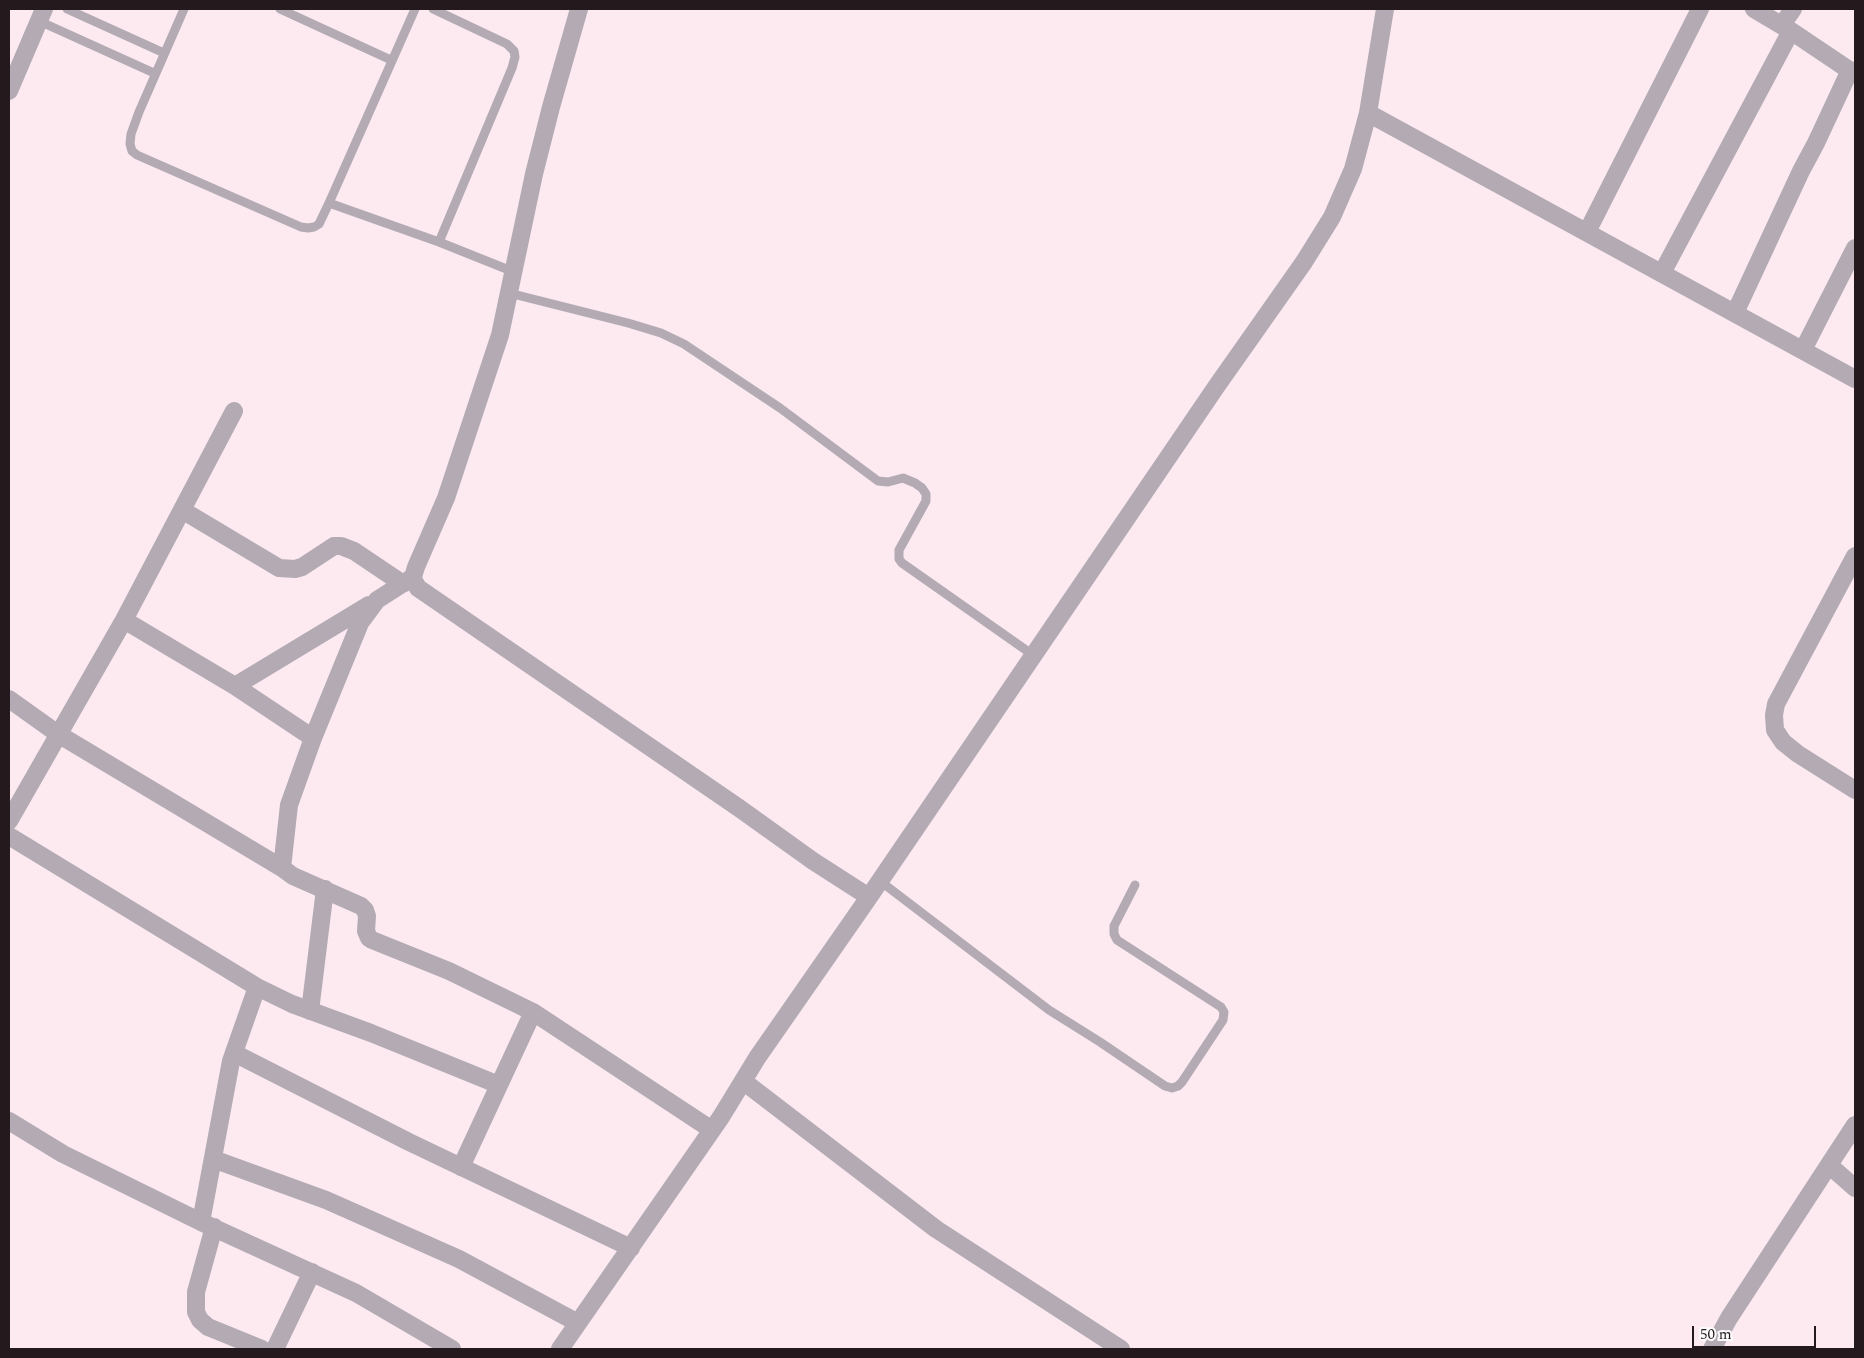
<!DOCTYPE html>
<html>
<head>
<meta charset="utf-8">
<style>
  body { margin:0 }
  #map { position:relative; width:1864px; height:1358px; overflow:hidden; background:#fceaf0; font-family:Spectral,serif }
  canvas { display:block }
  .frame { position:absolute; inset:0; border:10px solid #241a1e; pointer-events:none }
  .scale { position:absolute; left:1692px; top:1326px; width:124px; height:22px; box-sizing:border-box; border:2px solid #241a1e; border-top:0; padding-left:6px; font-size:15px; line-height:18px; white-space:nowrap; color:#241a1e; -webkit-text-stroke:4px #fcfcfc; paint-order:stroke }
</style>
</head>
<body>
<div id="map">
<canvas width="1864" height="1358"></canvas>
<div class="frame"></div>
<div class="scale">50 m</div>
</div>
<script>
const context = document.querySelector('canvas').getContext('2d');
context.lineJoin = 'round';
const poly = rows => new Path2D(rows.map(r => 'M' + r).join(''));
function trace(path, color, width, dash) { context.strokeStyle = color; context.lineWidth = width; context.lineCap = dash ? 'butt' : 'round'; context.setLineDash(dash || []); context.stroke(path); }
trace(poly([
  [67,9,164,53],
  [184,9,139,112,131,134,130,144,132,151,137,155,301,227,308,228,314,227,319,224,329,203,415,9],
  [280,9,391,60],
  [433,9,507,44,514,51,515,57,512,68,439,242],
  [39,21,154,73],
  [329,203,439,242,514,272],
  [509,293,628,323,661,333,684,344,780,408,878,481,888,482,903,478,915,483,922,488,926,494,926,501,899,550,899,559,902,563,1033,655],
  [880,881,1049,1010,1100,1042,1165,1086,1172,1088,1178,1086,1182,1082,1223,1020,1224,1012,1221,1007,1117,940,1114,934,1114,926,1135,885]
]), '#b3aab3', 9);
trace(poly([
  [579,9,551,107,534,174,500,335,446,498,416,567,413,577,414,581,418,588,739,808,813,861,869,897],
  [1754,9,1791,31,1855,74],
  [1782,25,1793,9],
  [9,91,44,9],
  [1368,113,1855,379],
  [1587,232,1700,9],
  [1662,273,1791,31],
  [1735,313,1801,171,1816,143,1850,70],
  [1803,350,1855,248],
  [182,510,279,568,295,569,302,567,334,546,341,546,354,551,403,584],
  [1855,556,1776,704,1774,715,1775,730,1783,742,1798,754,1855,790],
  [413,577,377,600,360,623,313,738,289,805,282,868,293,876,361,906,365,910,367,916,366,931,369,938,372,940,449,971,533,1012,712,1130],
  [124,620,235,686,313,738],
  [235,686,369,605],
  [9,699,58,734,282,868],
  [9,821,124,620,234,411],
  [9,836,257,987,292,1004,371,1033,499,1085],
  [310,1011,325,889],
  [234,1053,409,1142,631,1248],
  [743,1081,936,1229,1121,1349],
  [9,1121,63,1154,201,1222,356,1293,452,1349],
  [213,1159,326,1200,387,1227,459,1259,578,1323],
  [1829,1165,1855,1188],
  [461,1167,533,1012],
  [201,1222,231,1061,257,987],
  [214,1227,196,1292,196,1312,200,1320,208,1327,262,1349],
  [275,1349,312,1272],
  [560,1349,721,1117,757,1058,869,897,1216,387,1304,262,1332,217,1353,169,1368,113,1385,9],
  [1712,1349,1729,1318,1855,1125]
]), '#b3aab3', 18);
</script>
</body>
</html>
